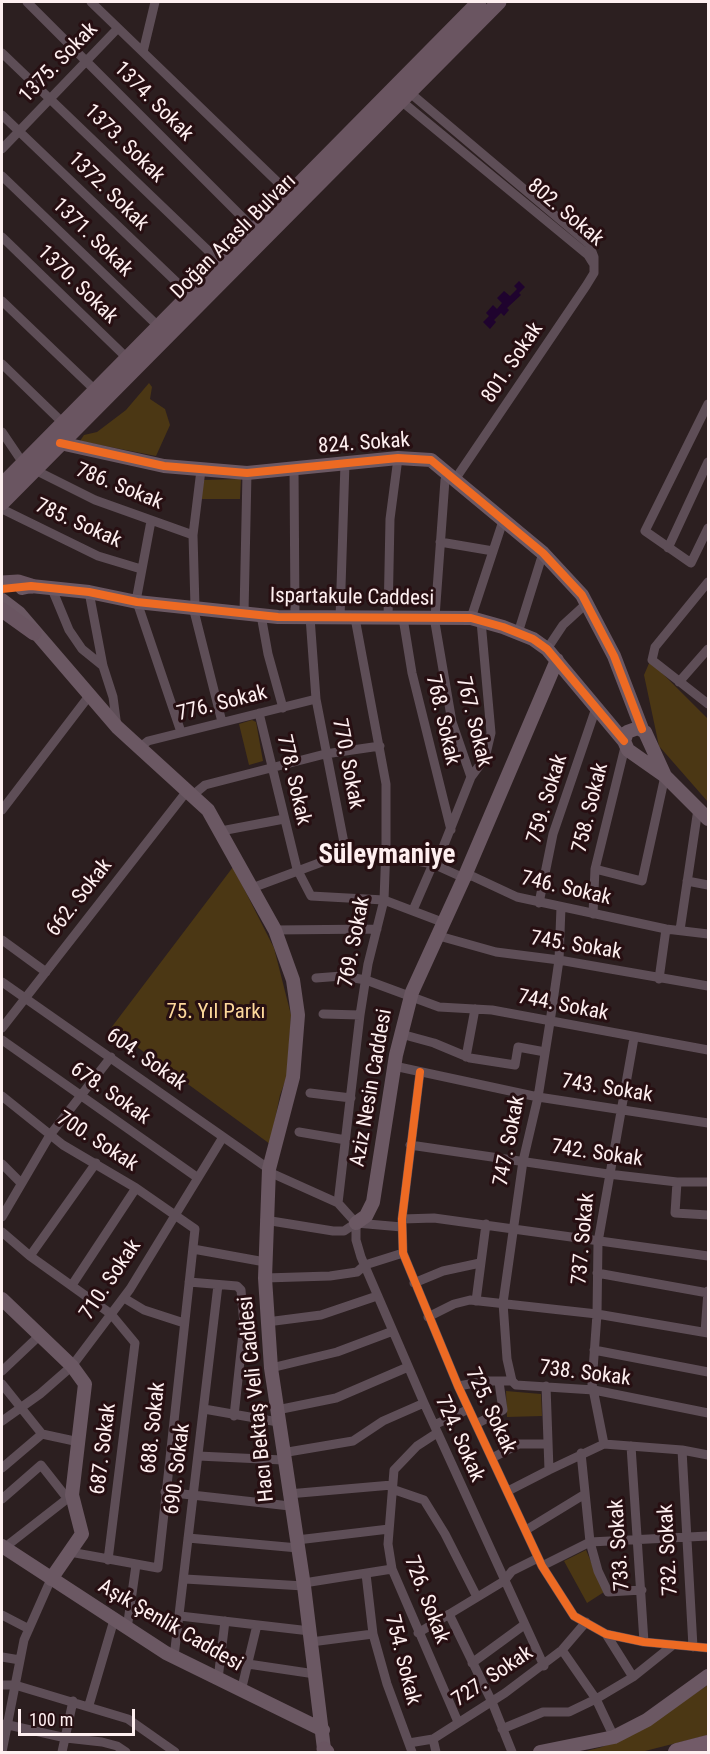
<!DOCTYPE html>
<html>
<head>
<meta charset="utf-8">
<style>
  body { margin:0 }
  #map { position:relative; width:710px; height:1754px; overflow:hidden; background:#2c1f20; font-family:"Roboto Condensed",sans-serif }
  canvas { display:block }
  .frame { position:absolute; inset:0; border:3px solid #feeff0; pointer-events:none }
  .scale { position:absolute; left:18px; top:1709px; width:117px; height:27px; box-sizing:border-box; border:3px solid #feeff0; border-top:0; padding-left:8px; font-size:18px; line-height:21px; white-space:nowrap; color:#feeff0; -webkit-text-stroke:4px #270f12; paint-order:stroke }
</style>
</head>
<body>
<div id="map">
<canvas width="710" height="1754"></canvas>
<div class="frame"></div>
<div class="scale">100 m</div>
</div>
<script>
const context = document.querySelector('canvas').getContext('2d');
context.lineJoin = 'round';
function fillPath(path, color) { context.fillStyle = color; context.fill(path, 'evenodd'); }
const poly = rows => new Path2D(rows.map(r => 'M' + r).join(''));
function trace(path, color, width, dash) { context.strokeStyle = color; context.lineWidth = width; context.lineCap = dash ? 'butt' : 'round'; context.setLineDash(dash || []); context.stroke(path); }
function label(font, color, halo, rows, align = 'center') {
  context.font = font + ' "Roboto Condensed",sans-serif'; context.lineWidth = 6; context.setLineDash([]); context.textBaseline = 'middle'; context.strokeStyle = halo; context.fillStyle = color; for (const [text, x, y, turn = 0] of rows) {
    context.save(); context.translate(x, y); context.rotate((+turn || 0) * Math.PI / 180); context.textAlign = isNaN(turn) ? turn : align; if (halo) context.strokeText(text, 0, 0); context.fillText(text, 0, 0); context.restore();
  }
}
fillPath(poly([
  [149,383,152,387,150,399,165,409,170,425,156,456,80,441,84,435,97,432,126,410],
  [241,479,240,499,201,499,203,480],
  [650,661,708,719,708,802,659,746,644,675],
  [252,720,256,722,263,761,249,765,239,724],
  [233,867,274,948,291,1015,287,1076,280,1095,270,1144,111,1028],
  [506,1391,541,1394,542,1416,507,1417],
  [586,1550,604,1592,587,1603,564,1561],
  [708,1685,708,1735,641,1752,583,1752,602,1747,637,1732]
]), '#4b3714');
fillPath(poly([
  [519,281,525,287,519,293,521,295,507,308,509,310,504,316,501,313,494,320,496,322,490,329,483,322,489,316,486,313,493,305,497,309,502,303,497,298,504,291,510,296,517,289,514,286]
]), '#1f032e');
trace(poly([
  [27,2,253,228],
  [91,2,289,193],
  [143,52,155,2],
  [2,53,220,262],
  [409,92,589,244,594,257,594,273,586,286,456,478],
  [400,100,588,255,593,263],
  [2,115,189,294],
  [2,149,118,28],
  [2,176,158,326],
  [2,237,127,358],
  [2,301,95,390],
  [2,364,63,423],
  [708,404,645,531,691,563,708,528],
  [2,432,23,463],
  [294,467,295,617],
  [33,469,95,500,193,535],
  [2,509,98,556,141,569],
  [440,542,493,551],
  [668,548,708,462],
  [708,582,655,647,652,660,708,704],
  [52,589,69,630,82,649,103,666],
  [89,592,103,666,113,697,117,727],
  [136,601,151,521],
  [137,602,181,732],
  [193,607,222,722],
  [195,607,193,535,201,470],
  [244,613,247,473],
  [261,615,268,654,283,708],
  [434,617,452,722,471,777,436,865],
  [435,617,445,480,448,473],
  [340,618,345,463],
  [388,618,390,519,398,458],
  [403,618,412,673,451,830],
  [471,618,503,521],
  [518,633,543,553],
  [547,649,563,625,587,603],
  [679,682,708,649],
  [259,713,297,869,311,896,384,900,442,922],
  [139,748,148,741,316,699],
  [471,777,485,758,491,733,481,621],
  [193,795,205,785,325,754,380,746],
  [2,810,89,696],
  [221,831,284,819],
  [386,855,433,864,464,878,472,876,517,897,666,929,708,934],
  [595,869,642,881,665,776],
  [687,881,708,885],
  [252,888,346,853,316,699,310,617],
  [539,903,553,834,596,708],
  [413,910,433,864],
  [593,914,595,869,625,747],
  [275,930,377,929],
  [680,930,698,809],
  [439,936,496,952,559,960,708,986],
  [2,940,46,972],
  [316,978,342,976,366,980,439,1007,492,1010,708,1050],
  [659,979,666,929],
  [2,982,269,1169],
  [323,1014,360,1015],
  [2,1028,187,791],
  [401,1034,434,1043,470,1058,515,1065,518,1047,545,1052],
  [2,1040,198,1178],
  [466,1057,475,1009],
  [394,1066,538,1097,708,1123],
  [420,1072,402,1219,403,1253,458,1386,542,1566,574,1616,606,1634,644,1642,708,1648],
  [310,1093,351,1098],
  [2,1096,63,1145,136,1188,195,1229,158,1568,70,1552],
  [299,1132,346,1140],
  [410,1145,608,1174,677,1182,708,1182],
  [2,1164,20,1182],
  [269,1172,338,1203,356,1223,402,1227],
  [677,1182,675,1213,708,1215],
  [338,1203,360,1015,368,964,384,900,386,846,386,784,355,618],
  [2,1217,50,1135,111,1057],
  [402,1219,434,1218,708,1256],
  [265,1220,333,1231,344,1231,356,1223],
  [356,1223,356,1240,361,1257,424,1403,544,1666],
  [2,1232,30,1256,111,1314,135,1343,108,1560],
  [193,1249,265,1262],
  [30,1256,96,1163],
  [597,1273,708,1293],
  [265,1278,330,1276,357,1272,365,1265,403,1253],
  [189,1282,237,1286,241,1290,244,1324,234,1416],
  [414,1283,443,1271,480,1263],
  [72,1285,136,1188],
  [124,1298,144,1310,184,1323],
  [476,1301,486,1224],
  [428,1317,454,1304,470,1300,597,1314,708,1333],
  [267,1322,321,1315,377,1296],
  [705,1332,708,1291],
  [594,1350,708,1372],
  [271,1368,337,1352,393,1331],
  [2,1371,39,1336],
  [512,1381,507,1359,503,1303,523,1161,538,1097,550,1022,559,960,561,907],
  [2,1384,42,1434],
  [458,1386,487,1381,512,1381,516,1385,594,1390,708,1413],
  [204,1409,278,1422],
  [277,1410,336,1398,408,1367],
  [2,1421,40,1394,72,1366,130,1289,223,1137],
  [476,1424,503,1410,499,1382],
  [434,1425,469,1409],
  [437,1433,417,1446,394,1470,388,1544,392,1569,458,1722],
  [42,1434,79,1442],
  [604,1444,592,1384,597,1314,598,1242,634,1038],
  [631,1446,644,1642],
  [682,1450,693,1647],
  [282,1453,353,1441,383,1421,424,1403],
  [581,1453,590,1542,598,1571,608,1592,642,1590],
  [198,1456,283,1460],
  [492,1458,519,1444,548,1444],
  [2,1468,42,1434],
  [549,1470,604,1444,682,1450,708,1455],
  [392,1489,424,1500,445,1534,477,1597],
  [508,1491,549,1470,546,1386],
  [165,1492,290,1506],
  [288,1494,392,1485],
  [2,1499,41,1465,67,1498],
  [526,1530,585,1494],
  [188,1538,298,1548],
  [297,1540,389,1529],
  [4,1548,72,1495],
  [542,1566,590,1542,708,1536],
  [366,1574,373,1634,387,1684,412,1752],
  [185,1579,304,1586],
  [304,1583,392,1569],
  [449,1614,492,1702,512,1752],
  [2,1615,29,1629],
  [180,1616,310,1631],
  [127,1629,136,1565],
  [418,1633,504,1581,512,1571,538,1558],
  [606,1634,633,1677],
  [311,1642,373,1634],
  [562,1650,596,1699,614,1737],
  [2,1657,20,1660],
  [174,1657,218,1285],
  [472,1663,524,1625],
  [248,1664,315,1674],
  [218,1679,225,1621],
  [2,1685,15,1685,128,1719,175,1752],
  [241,1691,257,1625],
  [89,1705,114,1620],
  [4,1724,66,1738,102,1742,117,1746,126,1752],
  [502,1729,543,1712,569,1712,596,1699,633,1677,673,1645],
  [433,1739,436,1752],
  [409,1743,433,1739,505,1693,562,1650,586,1622],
  [2,1752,24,1640,51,1579],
  [62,1752,73,1701]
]), '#5e4e57', 9);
trace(poly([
  [60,443,164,466,247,473,398,458,431,460,543,553,582,595,614,656,642,729],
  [22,588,31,586,89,592,137,602,278,617,471,618,503,627,533,639,547,649,624,741],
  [2,600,19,613,117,727,208,810,275,930,293,980,298,1015,293,1077,269,1169,265,1278,271,1368,304,1586,324,1749],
  [665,776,645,732,638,728,627,732,624,741,628,750,665,776,708,819],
  [356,1223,366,1216,373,1202,396,1055,412,992,464,878,557,660],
  [2,1299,72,1366,85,1384,72,1495,82,1534,51,1579],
  [2,1546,166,1653,323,1730],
  [540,1752,614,1737,647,1720,708,1676]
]), '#6b5863', 14);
trace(poly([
  [2,485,479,2],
  [2,503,499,2],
  [2,583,18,582,31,586],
  [2,610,34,633],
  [324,1749,327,1752]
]), '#6a5561', 15);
trace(poly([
  [677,1752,708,1744]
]), '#725b68', 18);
trace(poly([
  [60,443,164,466,247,473,398,458,431,460,543,553,582,595,614,656,642,729],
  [2,589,31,586,89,592,137,602,278,617,471,618,503,627,533,639,547,649,624,741],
  [420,1072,402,1219,403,1253,458,1386,542,1566,574,1616,606,1634,644,1642,708,1648]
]), '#ed6a23', 8);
label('21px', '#feeff0', '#270f12', [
  ["1375. Sokak",59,63,-46],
  ["1374. Sokak",153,102,45],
  ["1373. Sokak",124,144,44],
  ["1372. Sokak",108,192,44],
  ["802. Sokak",565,213,40],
  ["Doğan Araslı Bulvarı",234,237,-45],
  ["1371. Sokak",92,238,44],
  ["1370. Sokak",77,285,44],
  ["801. Sokak",513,363,-56],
  ["824. Sokak",364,444,-4],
  ["786. Sokak",119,487,22],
  ["785. Sokak",78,524,24],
  ["Ispartakule Caddesi",352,598,1],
  ["776. Sokak",222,704,-14],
  ["768. Sokak",442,720,77],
  ["767. Sokak",473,722,76],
  ["770. Sokak",347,764,79],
  ["778. Sokak",293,780,77],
  ["759. Sokak",548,799,-73],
  ["758. Sokak",591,808,-76],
  ["746. Sokak",566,889,13],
  ["662. Sokak",80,898,-52],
  ["769. Sokak",355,942,-79],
  ["745. Sokak",576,946,9],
  ["744. Sokak",563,1006,11],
  ["604. Sokak",146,1060,35],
  ["Aziz Nesin Caddesi",372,1088,-80],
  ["743. Sokak",607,1089,9],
  ["678. Sokak",110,1094,35],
  ["747. Sokak",510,1141,-79],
  ["700. Sokak",97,1142,33],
  ["742. Sokak",597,1154,8],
  ["737. Sokak",584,1239,-85],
  ["710. Sokak",111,1280,-56],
  ["738. Sokak",585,1374,7],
  ["Hacı Bektaş Veli Caddesi",257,1399,-96],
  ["725. Sokak",490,1411,65],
  ["688. Sokak",154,1428,-84],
  ["724. Sokak",459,1439,66],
  ["687. Sokak",104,1449,-83],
  ["690. Sokak",178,1469,-83],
  ["733. Sokak",620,1545,-94],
  ["732. Sokak",669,1550,-93],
  ["726. Sokak",426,1600,69],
  ["Aşık Şenlik Caddesi",170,1626,30],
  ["754. Sokak",402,1660,76],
  ["727. Sokak",493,1677,-34]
]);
label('21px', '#fdd89b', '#270f12', [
  ["75. Yıl Parkı",216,1013]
]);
label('bold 27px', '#feeff0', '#270f12', [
  ["Süleymaniye",387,856]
]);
</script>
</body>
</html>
